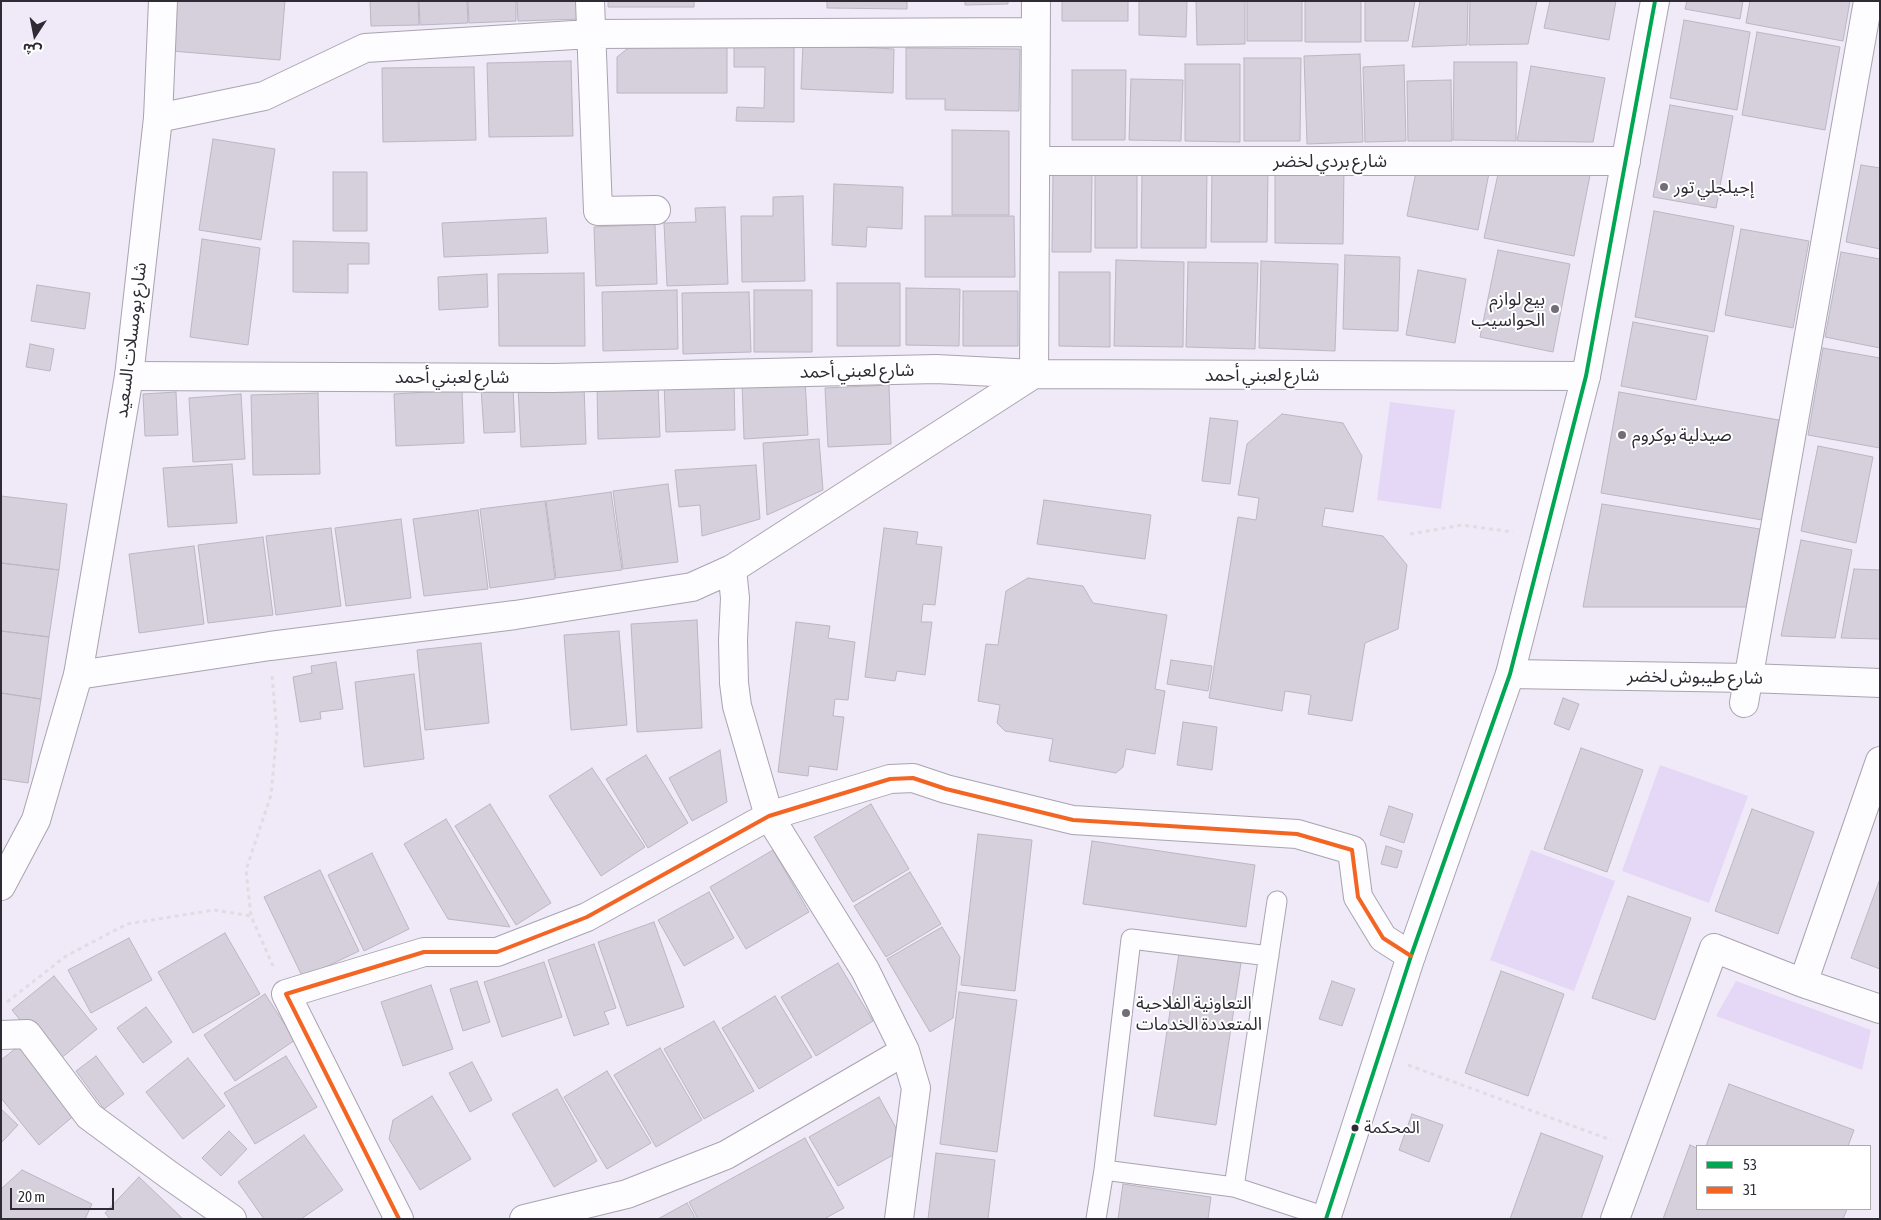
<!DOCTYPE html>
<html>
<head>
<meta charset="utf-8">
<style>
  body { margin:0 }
  #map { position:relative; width:1881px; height:1220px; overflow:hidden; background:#efe9f8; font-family:"Asap Condensed","Noto Sans Arabic",sans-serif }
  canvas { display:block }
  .frame { position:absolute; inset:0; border:2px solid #2f2b35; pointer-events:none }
  .legend { position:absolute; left:1696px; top:1145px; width:175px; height:65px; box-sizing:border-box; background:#fff; border:1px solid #acaaae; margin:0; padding:6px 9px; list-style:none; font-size:15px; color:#2f2b35 }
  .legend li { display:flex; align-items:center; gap:10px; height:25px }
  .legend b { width:25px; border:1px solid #acaaae }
  .north { position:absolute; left:10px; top:10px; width:50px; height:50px; -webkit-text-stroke:4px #fff; paint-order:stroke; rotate:191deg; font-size:14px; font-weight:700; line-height:20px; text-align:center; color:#2f2b35 }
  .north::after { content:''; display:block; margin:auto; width:18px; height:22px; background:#2f2b35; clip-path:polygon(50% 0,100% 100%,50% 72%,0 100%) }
  .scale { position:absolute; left:10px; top:1188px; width:104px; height:22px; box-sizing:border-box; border:2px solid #2f2b35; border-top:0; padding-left:6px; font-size:15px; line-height:18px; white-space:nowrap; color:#2f2b35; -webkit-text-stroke:4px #fff; paint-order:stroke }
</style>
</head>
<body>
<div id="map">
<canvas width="1881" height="1220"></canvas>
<div class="frame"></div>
<ul class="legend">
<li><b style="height:6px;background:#00a651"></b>53</li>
<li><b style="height:6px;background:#f26522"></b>31</li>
</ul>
<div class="north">ش</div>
<div class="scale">20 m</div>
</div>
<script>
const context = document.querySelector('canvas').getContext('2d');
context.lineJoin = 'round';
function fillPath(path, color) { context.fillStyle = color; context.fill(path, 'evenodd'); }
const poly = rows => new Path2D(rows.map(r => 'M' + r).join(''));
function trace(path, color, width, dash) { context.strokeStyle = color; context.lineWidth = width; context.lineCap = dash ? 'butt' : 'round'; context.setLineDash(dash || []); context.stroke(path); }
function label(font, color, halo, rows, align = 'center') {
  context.font = font + ' "Asap Condensed","Noto Sans Arabic",sans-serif'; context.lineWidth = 4; context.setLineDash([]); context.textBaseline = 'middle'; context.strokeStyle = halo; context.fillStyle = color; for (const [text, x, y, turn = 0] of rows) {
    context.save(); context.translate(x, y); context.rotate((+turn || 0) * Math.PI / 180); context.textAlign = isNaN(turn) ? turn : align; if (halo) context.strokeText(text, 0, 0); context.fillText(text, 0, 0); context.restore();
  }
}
fillPath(poly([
  [1390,402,1455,410,1441,509,1377,500],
  [1660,765,1748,796,1709,903,1622,871],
  [1531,850,1615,881,1574,991,1490,960],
  [1736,981,1871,1030,1862,1070,1716,1016]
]), '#e5d8f6');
const building = poly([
  [177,1,285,1,280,60,172,51,177,1],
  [370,1,418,1,419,25,371,26,370,1],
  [419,1,467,1,468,23,420,25,419,1],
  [468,1,516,1,516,21,469,23,468,1],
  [517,1,581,1,582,19,518,21,517,1],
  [608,1,694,1,694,7,608,7,608,1],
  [827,1,907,1,907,9,827,8,827,1],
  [965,1,1008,1,1008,4,965,5,965,1],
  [1062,1,1128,1,1128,21,1062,21,1062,1],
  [1139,1,1187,1,1186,37,1139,35,1139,1],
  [1196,1,1245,1,1245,44,1197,45,1196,1],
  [1247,1,1302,1,1302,41,1247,41,1247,1],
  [1305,1,1361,1,1361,42,1305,42,1305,1],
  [1365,1,1415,1,1408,41,1365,41,1365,1],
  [1420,1,1468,1,1467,45,1412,47,1420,1],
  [1470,1,1537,1,1528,44,1469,45,1470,1],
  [1550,1,1616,1,1609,40,1544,28,1550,1],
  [1687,1,1743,1,1740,19,1685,9,1687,1],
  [1750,1,1850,1,1843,41,1746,23,1750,1],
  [1684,20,1750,32,1737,110,1670,98,1684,20],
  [1757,32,1840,47,1825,130,1742,115,1757,32],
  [636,42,727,43,727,93,617,93,617,57,636,42],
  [803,44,894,49,893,93,801,89,803,44],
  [734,46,794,46,794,122,736,121,737,107,764,108,765,67,734,67,734,46],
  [906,48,1020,49,1019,111,945,110,945,99,906,99,906,48],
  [1360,54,1363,142,1307,144,1304,56,1360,54],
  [1244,58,1301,58,1300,141,1244,141,1244,58],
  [571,61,573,136,489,137,487,63,571,61],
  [1454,62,1517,62,1516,141,1453,140,1454,62],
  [1185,64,1240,64,1240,142,1185,141,1185,64],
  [1404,65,1406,141,1365,142,1363,67,1404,65],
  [1531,66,1605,78,1593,142,1517,141,1531,66],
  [474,67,476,140,383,142,382,68,474,67],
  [1072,70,1126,70,1125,140,1072,140,1072,70],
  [1131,79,1183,80,1181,141,1129,140,1131,79],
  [1451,80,1452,141,1408,141,1407,81,1451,80],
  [1670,105,1733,116,1716,208,1653,197,1670,105],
  [952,130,1009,131,1009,215,952,215,952,130],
  [213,139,275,149,261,240,199,230,213,139],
  [1500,165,1592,165,1574,256,1484,238,1500,165],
  [1861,165,1880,168,1880,249,1846,242,1861,165],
  [1417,167,1489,173,1478,230,1407,216,1417,167],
  [1275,168,1344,168,1343,244,1275,243,1275,168],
  [1142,170,1207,171,1206,248,1141,248,1142,170],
  [1212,170,1268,170,1267,242,1211,242,1212,170],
  [333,172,367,172,367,231,333,231,333,172],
  [1053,174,1092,175,1091,252,1052,252,1053,174],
  [1095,174,1137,174,1137,248,1095,248,1095,174],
  [834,184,903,187,902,229,867,227,866,247,832,245,834,184],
  [803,196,805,281,742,282,741,216,773,216,773,197,803,196],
  [725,207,728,284,667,286,664,223,696,222,695,208,725,207],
  [1654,211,1734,226,1714,332,1635,317,1654,211],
  [925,216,1014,216,1015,277,925,277,925,216],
  [546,218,548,253,444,257,442,223,546,218],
  [655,224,657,284,596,286,594,227,655,224],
  [1741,229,1809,241,1793,328,1725,315,1741,229],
  [202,239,260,248,248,345,190,337,202,239],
  [293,241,369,243,369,264,348,264,348,293,293,292,293,241],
  [1498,250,1570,264,1553,352,1480,337,1498,250],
  [1841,252,1880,259,1880,348,1825,337,1841,252],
  [1345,255,1400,257,1398,331,1343,329,1345,255],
  [1116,260,1184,262,1183,347,1114,346,1116,260],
  [1261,261,1338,264,1335,351,1259,348,1261,261],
  [1188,262,1258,263,1255,349,1186,347,1188,262],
  [1418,270,1466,279,1455,343,1406,335,1418,270],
  [1059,272,1110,272,1110,347,1059,346,1059,272],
  [584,273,585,346,499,346,498,274,584,273],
  [487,274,488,307,439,310,438,277,487,274],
  [837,283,900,283,900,346,837,346,837,283],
  [37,285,90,293,85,329,31,321,37,285],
  [906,288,960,289,959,346,906,345,906,288],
  [677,290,678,349,603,351,602,292,677,290],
  [754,290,812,290,812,352,754,352,754,290],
  [963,291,1018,291,1018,346,963,346,963,291],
  [749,292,751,352,683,354,682,293,749,292],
  [1633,322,1708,336,1696,400,1621,386,1633,322],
  [30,344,54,349,50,371,26,367,30,344],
  [1823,348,1880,358,1880,448,1808,435,1823,348],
  [805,378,808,435,744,439,742,382,805,378],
  [734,380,735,430,666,432,664,383,734,380],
  [658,384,660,437,598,439,597,386,658,384],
  [584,385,586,444,521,447,518,388,584,385],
  [889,385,891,444,828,447,825,388,889,385],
  [513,386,515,432,484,433,481,388,513,386],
  [462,390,464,443,396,446,394,394,462,390],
  [176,392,178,435,145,436,143,394,176,392],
  [1619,392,1779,420,1762,520,1601,493,1619,392],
  [318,393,320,474,253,475,251,395,318,393],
  [241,394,245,459,193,462,189,398,241,394],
  [1282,414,1343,423,1362,456,1353,512,1325,508,1322,526,1383,536,1407,565,1398,629,1365,643,1352,721,1308,714,1311,695,1285,691,1282,711,1209,698,1238,517,1256,520,1259,498,1238,495,1247,444,1282,414],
  [1210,418,1238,421,1230,484,1202,481,1210,418],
  [819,439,823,490,767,515,763,443,819,439],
  [1818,446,1873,457,1856,543,1801,531,1818,446],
  [232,464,237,523,168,527,163,468,232,464],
  [756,465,760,519,702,536,700,505,679,507,675,470,756,465],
  [668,484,678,562,623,569,613,491,668,484],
  [611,492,622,570,556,578,546,501,611,492],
  [1,496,67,504,59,570,1,563,1,496],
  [1044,500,1151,515,1145,559,1037,544,1044,500],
  [545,501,555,579,490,588,480,509,545,501],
  [1602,504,1760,529,1747,607,1583,607,1602,504],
  [478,510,488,589,424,596,413,519,478,510],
  [401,519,411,598,346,606,335,528,401,519],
  [331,528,341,606,276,615,266,536,331,528],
  [884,528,918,532,916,544,942,547,935,605,923,604,921,622,932,622,925,675,897,671,895,681,865,677,884,528],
  [263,537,273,615,208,623,198,545,263,537],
  [1801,540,1852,550,1835,638,1781,636,1801,540],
  [194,546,204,624,139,633,129,554,194,546],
  [1,563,59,570,49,637,1,631,1,563],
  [1854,569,1880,570,1880,639,1841,638,1854,569],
  [1028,578,1083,586,1093,603,1167,615,1155,689,1165,691,1155,754,1126,749,1123,767,1116,773,1049,761,1053,739,1005,731,997,723,1000,705,978,701,986,644,998,645,1006,591,1028,578],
  [697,620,702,728,637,732,631,624,697,620],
  [796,622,830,626,828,638,855,642,848,700,835,699,833,716,844,717,837,770,809,766,808,776,778,772,796,622],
  [1,631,49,637,41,699,1,693,1,631],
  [619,631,627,725,571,730,564,635,619,631],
  [481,643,489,723,425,730,417,650,481,643],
  [1171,660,1212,666,1208,691,1167,684,1171,660],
  [336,662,343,709,320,712,321,719,300,722,293,677,312,673,311,666,336,662],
  [414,674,424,759,364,767,355,682,414,674],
  [1,693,41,699,28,783,1,779,1,693],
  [1563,698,1579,704,1569,730,1554,724,1563,698],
  [1183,722,1217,727,1212,770,1177,765,1183,722],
  [1581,748,1643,770,1607,872,1544,849,1581,748],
  [720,750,727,802,692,821,669,778,720,750],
  [646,755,688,823,648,848,606,779,646,755],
  [592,768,645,847,601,876,549,796,592,768],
  [490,804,551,903,516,925,455,826,490,804],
  [871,804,909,869,853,902,814,837,871,804],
  [1389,806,1413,814,1404,843,1380,835,1389,806],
  [1752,809,1814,832,1778,934,1715,911,1752,809],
  [446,819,510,927,448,919,404,844,446,819],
  [978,834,1032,840,1015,991,961,985,978,834],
  [1092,841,1255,865,1246,927,1083,904,1092,841],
  [1386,846,1402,851,1397,868,1381,864,1386,846],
  [773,850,809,912,746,949,710,887,773,850],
  [372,853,409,929,364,951,328,875,372,853],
  [320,870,359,951,303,978,264,897,320,870],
  [910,872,941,924,886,957,854,906,910,872],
  [1880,879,1880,969,1851,958,1880,879],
  [709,892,734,938,684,966,658,920,709,892],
  [1628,896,1691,918,1655,1020,1592,998,1628,896],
  [654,922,684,1007,627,1026,598,942,654,922],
  [942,927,960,957,953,1018,930,1032,887,959,942,927],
  [225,933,260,994,193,1033,158,972,225,933],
  [129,938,152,980,91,1013,68,970,129,938],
  [594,944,616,1008,604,1012,609,1024,574,1036,548,960,594,944],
  [1179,953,1241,963,1216,1125,1154,1116,1179,953],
  [544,962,562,1017,502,1037,484,982,544,962],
  [838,963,873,1021,816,1056,781,997,838,963],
  [1501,971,1564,994,1528,1096,1465,1073,1501,971],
  [54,976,97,1029,55,1063,12,1010,54,976],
  [477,981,490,1022,463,1031,450,989,477,981],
  [1332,981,1355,989,1342,1026,1319,1019,1332,981],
  [431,985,453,1049,403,1066,381,1002,431,985],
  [959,992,1017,1000,997,1152,940,1144,959,992],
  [265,994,295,1040,235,1081,204,1035,265,994],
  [775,996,812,1057,759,1089,722,1028,775,996],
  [146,1007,172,1042,143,1063,117,1028,146,1007],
  [714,1021,754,1091,704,1119,664,1049,714,1021],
  [20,1045,76,1114,39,1145,1,1098,1,1060,20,1045],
  [660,1048,702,1120,656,1147,614,1075,660,1048],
  [96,1056,124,1094,104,1109,76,1071,96,1056],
  [286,1056,317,1107,255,1144,224,1093,286,1056],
  [188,1058,225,1106,183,1139,146,1092,188,1058],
  [472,1062,492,1100,470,1112,449,1073,472,1062],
  [607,1071,651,1143,607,1169,564,1097,607,1071],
  [1729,1084,1854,1130,1848,1146,1706,1146,1729,1084],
  [557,1089,597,1161,554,1187,512,1114,557,1089],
  [432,1096,471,1159,420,1190,389,1139,393,1120,432,1096],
  [879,1097,896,1128,893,1155,838,1186,809,1137,879,1097],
  [1,1109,18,1125,1,1143,1,1109],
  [1412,1114,1443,1125,1429,1162,1399,1150,1412,1114],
  [229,1131,247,1149,221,1176,202,1158,229,1131],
  [1541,1133,1603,1156,1581,1219,1510,1219,1541,1133],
  [304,1135,343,1190,301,1219,264,1219,238,1182,304,1135],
  [805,1138,844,1208,824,1219,698,1219,689,1202,805,1138],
  [1690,1145,1697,1148,1697,1209,1847,1209,1843,1219,1663,1219,1690,1145],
  [936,1153,995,1160,988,1219,928,1219,936,1153],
  [22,1170,92,1204,85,1219,1,1219,1,1189,22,1170],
  [139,1177,183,1219,110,1219,105,1213,139,1177],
  [1123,1184,1211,1197,1208,1219,1118,1219,1123,1184],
  [687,1203,696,1219,658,1219,687,1203]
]);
fillPath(building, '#d5d0dc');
trace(building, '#bbb6c2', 1);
const service = poly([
  [1104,1170,1234,1187,1326,1217],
  [1234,1187,1277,901],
  [1096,1219,1104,1170,1131,939,1269,956]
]);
const minor = poly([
  [590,1,598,211,656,210],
  [158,118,264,96,365,48,590,34,1035,32],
  [1035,161,1626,161],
  [129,376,553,378,936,369,1034,374,1586,376],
  [732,569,735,598,733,640,734,683,737,706,769,816,865,970,905,1051,916,1088,899,1219],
  [1510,674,1749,678,1880,683],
  [78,675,270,646,515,615,692,587,732,569,1034,374,1036,1],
  [1744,703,1868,1],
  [1803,983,1880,1009],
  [1,1035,27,1034,89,1116,169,1175,232,1219],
  [399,1219,286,994,424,952,497,952,587,917,769,816,890,779,913,778,946,789,1073,820,1297,834,1352,850,1358,897,1383,938,1411,956],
  [524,1219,627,1194,726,1155,905,1051],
  [1615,1219,1714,948,1803,983,1880,761]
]);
const tertiary = poly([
  [1,886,36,820,78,675,129,376,158,118,163,1]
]);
const secondary = poly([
  [1326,1219,1411,956,1510,674,1586,376,1655,1]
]);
trace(service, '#a9a4b0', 21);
trace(minor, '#a9a4b0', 30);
trace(tertiary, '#a9a4b0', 30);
trace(secondary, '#a9a4b0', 30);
trace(poly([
  [1410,534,1462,525,1513,532],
  [272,676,277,731,271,795,246,870,251,916,273,966],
  [7,1002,66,956,127,924,214,910,251,916],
  [1408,1065,1611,1140]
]), '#dfdde1', 3, [4, 4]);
trace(service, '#fdfcfe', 19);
trace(minor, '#fdfcfe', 28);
trace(tertiary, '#fdfcfe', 28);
trace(secondary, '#fdfcfe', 28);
trace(poly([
  [1326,1219,1411,956,1510,674,1586,376,1655,1]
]), '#00a651', 4);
trace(poly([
  [399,1219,286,994,424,952,497,952,587,917,769,816,890,779,913,778,946,789,1073,820,1297,834,1352,850,1358,897,1383,938,1411,956]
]), '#f26522', 4);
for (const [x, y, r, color] of [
  [1664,187,5,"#726e79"],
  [1555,309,5,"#726e79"],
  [1622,435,5,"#726e79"],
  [1126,1013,5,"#726e79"],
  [1355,1128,4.5,"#2f2b35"]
]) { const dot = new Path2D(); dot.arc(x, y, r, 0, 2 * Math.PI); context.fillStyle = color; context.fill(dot); trace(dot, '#fff', 2); }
label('17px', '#2f2b35', '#fff', [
  ["المحكمة",1364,1128]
], 'left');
label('18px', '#2f2b35', '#fff', [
  ["شارع بردي لخضر",1330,161],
  ["شارع بومسلات السعيد",131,340,-83],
  ["شارع لعبني أحمد",857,371,-1],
  ["شارع لعبني أحمد",1262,375],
  ["شارع لعبني أحمد",452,377],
  ["شارع طيبوش لخضر",1695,677,1]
]);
label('18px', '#2f2b35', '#fff', [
  ["إجيلجلي تور",1674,187],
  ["بيع لوازم",1545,299,"right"],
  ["الحواسيب",1545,320,"right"],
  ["صيدلية بوكروم",1632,435],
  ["التعاونية الفلاحية",1136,1003],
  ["المتعددة الخدمات",1136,1024]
], 'left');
</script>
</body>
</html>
